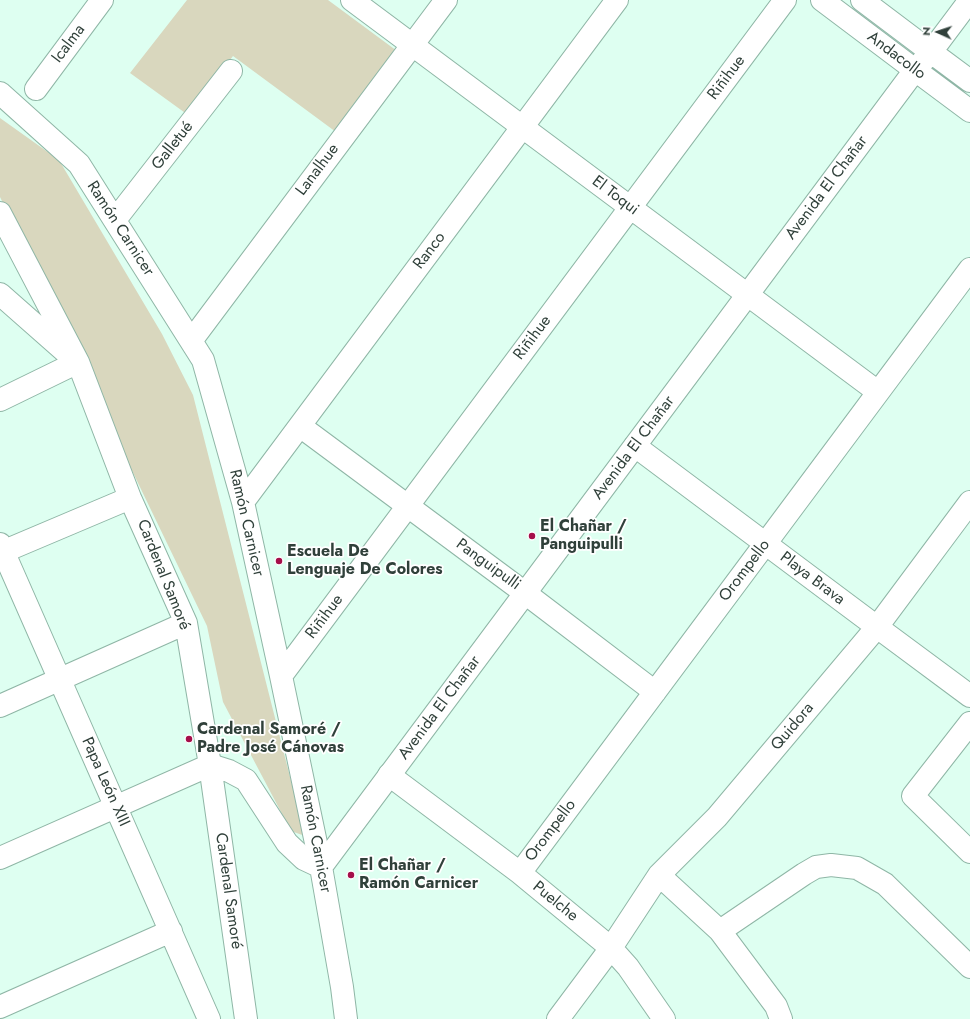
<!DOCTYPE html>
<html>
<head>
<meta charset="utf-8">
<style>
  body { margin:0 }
  #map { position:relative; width:970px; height:1019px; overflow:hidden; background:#defff1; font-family:Jost,sans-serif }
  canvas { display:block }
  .north { position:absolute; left:918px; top:12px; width:40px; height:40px; -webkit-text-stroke:3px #fff; paint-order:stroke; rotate:273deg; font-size:11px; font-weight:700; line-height:16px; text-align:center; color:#30403a }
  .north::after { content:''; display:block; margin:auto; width:14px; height:18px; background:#30403a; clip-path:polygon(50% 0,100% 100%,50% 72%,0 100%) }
</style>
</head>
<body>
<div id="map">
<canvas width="970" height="1019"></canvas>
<div class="north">N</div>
</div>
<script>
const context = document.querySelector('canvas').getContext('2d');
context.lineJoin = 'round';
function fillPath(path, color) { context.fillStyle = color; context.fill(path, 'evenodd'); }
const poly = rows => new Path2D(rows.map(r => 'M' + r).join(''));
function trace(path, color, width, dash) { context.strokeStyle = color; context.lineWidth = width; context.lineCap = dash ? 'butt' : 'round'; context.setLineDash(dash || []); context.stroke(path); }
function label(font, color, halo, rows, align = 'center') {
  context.font = font + ' Jost,sans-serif'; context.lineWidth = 3.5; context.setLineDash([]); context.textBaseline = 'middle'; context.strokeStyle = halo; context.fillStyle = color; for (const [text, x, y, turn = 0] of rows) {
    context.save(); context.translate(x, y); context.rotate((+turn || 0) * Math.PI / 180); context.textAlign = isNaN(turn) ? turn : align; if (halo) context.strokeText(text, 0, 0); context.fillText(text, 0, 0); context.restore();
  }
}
fillPath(poly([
  [187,0,328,0,397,51,336,132,233,56,188,115,130,73],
  [0,118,59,160,162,334,193,395,305,836,291,831,223,702,207,626,0,197]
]), '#d9d7be');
const street = poly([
  [352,0,878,392],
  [822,0,915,70],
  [862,0,931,52],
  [36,89,102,0],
  [0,93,79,164,203,360,243,502,281,676,321,867],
  [0,213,78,362,130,498,186,623,210,765,0,858],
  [115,220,231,71],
  [0,294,68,354],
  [191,341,446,0],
  [0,400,78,362],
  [300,426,525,593,655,692],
  [635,446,877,627,970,696],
  [243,502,617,0],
  [0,544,209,1019],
  [0,553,130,498],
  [281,676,785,0],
  [0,706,186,623],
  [970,723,913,796,970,852],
  [389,775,520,873,611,948,628,967,664,1019],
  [520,873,970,269],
  [659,875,720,931,776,1006,781,1019],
  [720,931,804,874,816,867,831,865,857,868,885,884,970,967],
  [0,1007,171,931],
  [558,1019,611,948,659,875,717,817,877,627,970,502]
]);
const secondary = poly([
  [931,52,970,81],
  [915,70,970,111],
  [321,867,915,70,931,52,970,0],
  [321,867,342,987,346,1019],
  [246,1019,210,765,229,771,246,780,287,843,304,859,321,867]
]);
trace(street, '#8fb6a6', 24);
trace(secondary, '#8fb6a6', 24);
trace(street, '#fff', 22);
trace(secondary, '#fff', 22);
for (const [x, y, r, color] of [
  [532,536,4,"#a50f4a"],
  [279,561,4,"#a50f4a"],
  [189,739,4,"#a50f4a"],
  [351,875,4,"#a50f4a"]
]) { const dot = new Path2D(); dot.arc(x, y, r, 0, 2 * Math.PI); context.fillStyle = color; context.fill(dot); trace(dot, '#fff', 1.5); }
label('16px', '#30403a', '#fff', [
  ["Icalma",69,44,-53],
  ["Andacollo",896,56,37],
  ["Riñihue",727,78,-53],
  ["Galletué",173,146,-52],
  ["Lanalhue",318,170,-53],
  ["Avenida El Chañar",827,188,-53],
  ["El Toqui",615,196,37],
  ["Ramón Carnicer",120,229,57],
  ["Ranco",430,251,-53],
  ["Riñihue",533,338,-53],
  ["Avenida El Chañar",634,448,-53],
  ["Ramón Carnicer",246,523,77],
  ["Panguipulli",488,565,36],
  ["Orompello",745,571,-53],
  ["Cardenal Samoré",163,575,68],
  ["Playa Brava",812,579,37],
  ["Riñihue",325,617,-53],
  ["Avenida El Chañar",440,708,-53],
  ["Quidora",793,727,-50],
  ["Papa León XIII",105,782,66],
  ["Orompello",551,831,-53],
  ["Ramón Carnicer",315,839,79],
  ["Cardenal Samoré",228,891,82],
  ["Puelche",555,902,39]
]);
label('bold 16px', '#30403a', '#fff', [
  ["El Chañar /",540,527],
  ["Panguipulli",540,545],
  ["Escuela De",287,552],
  ["Lenguaje De Colores",287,570],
  ["Cardenal Samoré /",197,730],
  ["Padre José Cánovas",197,748],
  ["El Chañar /",359,866],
  ["Ramón Carnicer",359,884]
], 'left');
</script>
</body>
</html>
